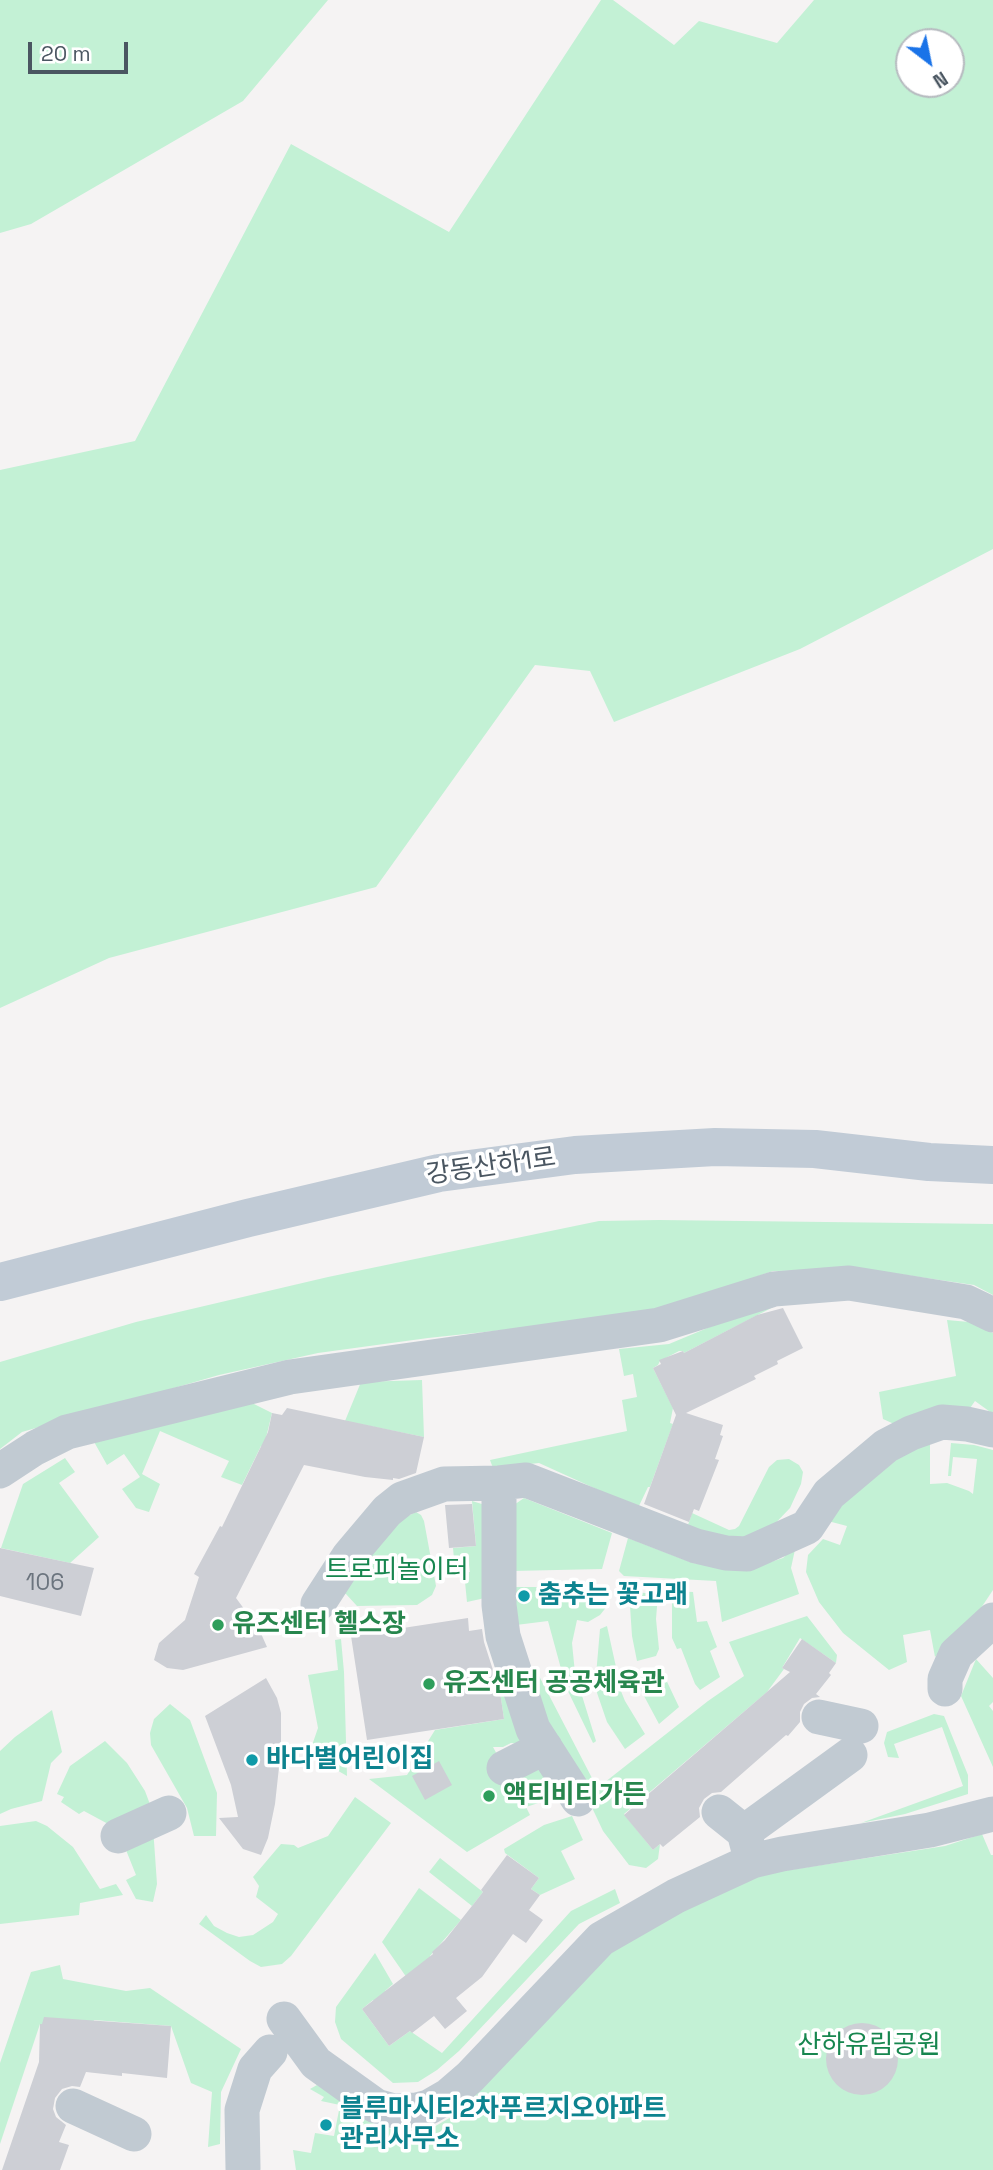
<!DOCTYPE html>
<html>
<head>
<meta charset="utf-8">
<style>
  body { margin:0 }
  #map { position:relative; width:993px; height:2170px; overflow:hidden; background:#f5f3f3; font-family:"Space Grotesk",sans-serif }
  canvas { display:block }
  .north { position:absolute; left:895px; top:28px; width:70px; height:70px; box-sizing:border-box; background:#fff; border:2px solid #b7bbc0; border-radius:50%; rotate:148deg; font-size:19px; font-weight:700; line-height:28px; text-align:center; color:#4a5661 }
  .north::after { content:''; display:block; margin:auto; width:24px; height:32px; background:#1a73e8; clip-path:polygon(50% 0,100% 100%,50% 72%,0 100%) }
  .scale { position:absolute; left:28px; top:42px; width:100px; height:32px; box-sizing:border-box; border:4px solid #4a5661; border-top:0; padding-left:9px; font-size:21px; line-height:24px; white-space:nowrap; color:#4a5661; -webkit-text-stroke:5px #fff; paint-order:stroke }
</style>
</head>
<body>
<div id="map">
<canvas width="993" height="2170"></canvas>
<div class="north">N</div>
<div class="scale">20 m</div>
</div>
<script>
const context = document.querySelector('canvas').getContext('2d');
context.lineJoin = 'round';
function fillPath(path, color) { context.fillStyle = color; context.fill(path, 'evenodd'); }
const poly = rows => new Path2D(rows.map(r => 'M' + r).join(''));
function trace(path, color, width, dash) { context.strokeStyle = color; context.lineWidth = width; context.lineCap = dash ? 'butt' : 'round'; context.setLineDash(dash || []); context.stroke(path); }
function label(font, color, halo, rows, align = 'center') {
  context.font = font + ' "Space Grotesk","Noto Sans KR",sans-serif'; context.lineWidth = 7; context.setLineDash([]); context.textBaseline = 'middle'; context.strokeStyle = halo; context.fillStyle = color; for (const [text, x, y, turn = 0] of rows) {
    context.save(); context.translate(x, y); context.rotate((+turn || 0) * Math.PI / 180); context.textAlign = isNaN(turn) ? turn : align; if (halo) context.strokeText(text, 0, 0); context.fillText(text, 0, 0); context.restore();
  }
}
fillPath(poly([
  [0,0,328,0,243,101,31,224,0,233],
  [601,0,613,0,674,45,699,21,777,43,814,0,993,0,993,549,800,649,614,722,590,671,535,665,376,887,109,958,0,1008,0,470,135,441,291,144,449,232],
  [909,42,951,42,951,84,909,84],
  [659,1220,993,1224,993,1295,974,1285,871,1270,773,1271,645,1315,428,1338,318,1353,219,1375,22,1432,0,1449,0,1362,136,1322,328,1277,599,1221],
  [781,1303,684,1353,683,1351,679,1351,660,1361,658,1365,653,1368,673,1408,670,1423,673,1424,650,1487,648,1487,638,1508,539,1463,493,1468,490,1460,627,1431,622,1400,637,1397,633,1374,624,1376,619,1349,669,1344,753,1309],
  [947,1320,969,1322,993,1333,993,1414,975,1401,968,1411,903,1428,883,1419,879,1392,956,1376],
  [422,1380,424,1437,345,1421,361,1382],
  [252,1403,272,1413,264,1446,261,1446,242,1485,221,1477,229,1461,160,1431,142,1474,160,1484,149,1512,136,1508,122,1489,140,1477,124,1454,107,1465,93,1440],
  [930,1441,930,1484,947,1483,969,1491,973,1494,977,1459,953,1457,951,1476,948,1476,951,1443,974,1445,993,1450,993,1590,981,1608,935,1657,930,1630,903,1635,907,1662,889,1670,843,1633,819,1602,806,1572,808,1555,823,1539,840,1545,847,1526,824,1520,872,1473],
  [65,1458,75,1472,59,1483,99,1537,70,1563,1,1548,23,1484],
  [789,1459,799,1465,803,1472,801,1484,790,1508,767,1532,747,1539,717,1538,688,1525,692,1513,729,1530,735,1529,739,1526,769,1467,777,1460],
  [524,1498,612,1533,602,1569,512,1571,511,1507],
  [472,1501,485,1505,485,1598,467,1602,464,1572,470,1572,468,1558,454,1559,453,1548,476,1546],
  [416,1512,421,1515,424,1521,436,1586,432,1595,417,1605,357,1606,346,1594,341,1593,377,1531],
  [628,1538,693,1563,731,1568,761,1565,783,1558,796,1545,791,1568,799,1594,722,1622,716,1581,624,1576,619,1571],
  [511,1587,609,1587,608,1605,600,1615,588,1622,577,1620,572,1643,575,1673,596,1741,595,1742,593,1743,566,1687,548,1621,516,1625],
  [621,1591,658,1594,656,1619,659,1649,656,1656,637,1661,632,1636,630,1606,618,1607],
  [672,1591,693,1592,697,1622,707,1621,717,1647,710,1651,720,1677,700,1690,695,1684,681,1648,677,1649,672,1638],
  [807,1616,837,1655,836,1663,800,1638,782,1668,784,1669,767,1692,624,1814,653,1850,660,1844,658,1859,646,1868,629,1865,603,1831,588,1799,600,1786,708,1701,744,1676,729,1642],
  [607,1626,616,1667,614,1674,625,1701,645,1734,625,1749,607,1722,595,1687,600,1629],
  [341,1639,344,1672,347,1776,309,1754,318,1728,308,1675,338,1670,335,1640],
  [976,1659,993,1678,993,1702,989,1706,993,1711,993,1767,961,1696],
  [661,1669,679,1707,659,1724,636,1681,643,1673],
  [537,1672,593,1780,581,1789,526,1676],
  [497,1673,522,1744,511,1743,503,1747,493,1747,512,1782,546,1765,563,1795,526,1807,530,1815,467,1852,369,1779,407,1775,435,1730,504,1719],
  [170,1704,190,1720,217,1793,216,1836,194,1836,187,1808,151,1745,150,1733,154,1719],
  [52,1710,62,1752,51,1763,42,1801,11,1809,0,1814,0,1751,15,1737],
  [934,1714,944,1716,968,1775,968,1794,905,1814,861,1823,963,1786,942,1727,894,1744,899,1758,888,1757,884,1743,887,1732],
  [105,1741,127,1763,145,1791,151,1807,110,1825,84,1811,79,1814,61,1802,64,1797,57,1794,70,1766],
  [355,1797,391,1823,291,1956,282,1964,261,1967,250,1961,199,1924,206,1915,214,1926,227,1933,239,1937,253,1935,273,1922,278,1914,256,1897,259,1886,253,1877,281,1844,294,1845,298,1848,328,1836],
  [572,1816,583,1840,561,1851,575,1879,540,1895,531,1889,539,1878,505,1853,504,1849,544,1825],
  [36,1821,47,1826,73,1847,100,1889,116,1884,123,1895,80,1903,79,1915,0,1924,0,1826],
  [153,1827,157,1884,153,1902,136,1899,126,1880,136,1875,126,1850],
  [982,1834,991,1855,993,1855,993,2170,296,2170,293,2150,311,2153,315,2133,334,2136,340,2105,321,2101,324,2097,310,2089,317,2085,345,2102,372,2123,402,2132,432,2128,460,2112,611,1949,750,1876,945,1846],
  [440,1858,483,1892,472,1906,429,1872],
  [419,1888,461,1920,430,1956,431,1959,407,1978,382,1942],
  [615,1889,620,1903,579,1924,459,2051,437,2070,418,2082,393,2083,341,2039,335,2022,336,2007,375,1953,393,1984,385,1991,386,1993,375,2002,373,2000,362,2009,389,2046,410,2031,442,2053,571,1911],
  [60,1965,63,1979,126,1991,150,1988,241,2049,221,2092,220,2144,208,2147,212,2092,191,2083,171,2026,94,2020,92,2025,40,2024,0,2144,0,2063,31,1972]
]), '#c3f1d5');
fillPath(poly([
  [783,1308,803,1348,777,1361,778,1364,754,1376,756,1379,686,1413,723,1425,720,1435,723,1436,715,1459,719,1460,699,1511,694,1509,689,1522,644,1504,676,1415,653,1368,661,1364,659,1360,683,1351,684,1353,757,1315],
  [287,1408,424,1437,416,1473,399,1479,393,1478,393,1480,365,1477,304,1465,236,1598,259,1629,267,1647,183,1670,167,1668,154,1660,159,1643,185,1620,199,1577,194,1574,220,1526,222,1527,268,1432,272,1413,282,1415],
  [472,1504,476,1546,449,1548,445,1505],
  [0,1548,94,1568,81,1616,0,1596],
  [468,1618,469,1631,482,1629,484,1642,500,1692,504,1719,367,1740,351,1636],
  [802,1639,836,1663,829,1673,831,1675,816,1694,820,1697,812,1698,804,1704,800,1712,800,1722,788,1736,786,1735,721,1792,712,1793,704,1799,699,1808,700,1817,663,1847,660,1844,653,1850,624,1815,790,1672,782,1668],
  [266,1678,277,1698,281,1713,281,1749,275,1804,268,1838,261,1855,243,1849,219,1818,238,1817,231,1785,205,1716],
  [439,1761,452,1785,425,1800,412,1776],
  [507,1855,539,1878,531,1889,540,1895,529,1910,543,1920,526,1943,513,1934,482,1977,456,1998,467,2011,445,2029,434,2016,412,2033,410,2031,389,2046,362,2009,433,1954,432,1952,445,1940,483,1892,481,1890],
  [44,2017,171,2026,167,2078,122,2073,122,2076,86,2072,80,2087,72,2086,62,2089,55,2098,53,2109,56,2117,66,2125,59,2142,69,2145,60,2170,2,2170,39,2062,40,2024,42,2024],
  '826 2059a36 36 0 1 1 72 0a36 36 0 1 1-72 0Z'
]), '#cdcfd5');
trace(poly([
  [0,1471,35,1448,67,1432,290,1377,659,1325,774,1289,849,1283,966,1302,993,1315],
  [499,1483,499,1605,503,1636,533,1729,578,1799],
  [318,1604,349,1556,387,1511,402,1499,444,1484,499,1483,526,1480,696,1546,726,1553,747,1554,807,1527,829,1494,886,1446,911,1433,942,1422,967,1424,993,1430],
  [945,1689,945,1679,956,1654,993,1620],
  [819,1717,861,1726],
  [504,1768,545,1747],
  [719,1812,744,1832,750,1855],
  [744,1832,850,1755],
  [118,1836,169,1813],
  [284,2019,316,2063,376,2106,394,2111,417,2110,429,2107,448,2096,470,2077,601,1939,676,1896,752,1861,782,1854,930,1830,993,1814],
  [73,2106,134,2134],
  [243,2168,242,2110,255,2069,270,2052]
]), '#c1cad2', 35);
trace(poly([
  [0,1282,248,1218,439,1173,575,1155,715,1147,815,1149,929,1162,993,1165]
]), '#c1cbd6', 38);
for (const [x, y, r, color] of [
  [524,1596,7,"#0f9aa8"],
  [218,1625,7,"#2e9e5b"],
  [429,1684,7,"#2e9e5b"],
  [252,1760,7,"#0f9aa8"],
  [489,1796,7,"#2e9e5b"],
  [326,2125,7,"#0f9aa8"]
]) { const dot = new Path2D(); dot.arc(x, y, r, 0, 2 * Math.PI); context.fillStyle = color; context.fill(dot); trace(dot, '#fff', 2.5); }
label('23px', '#6b747e', null, [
  ["106",45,1584]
]);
label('26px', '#4a5661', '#fff', [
  ["강동산하1로",491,1167,-8]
]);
label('26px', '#17864f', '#fff', [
  ["트로피놀이터",397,1571],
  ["산하유림공원",869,2046]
]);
label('bold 26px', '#0d838f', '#fff', [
  ["춤추는 꽃고래",538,1596],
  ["바다별어린이집",266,1760],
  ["블루마시티2차푸르지오아파트",340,2110],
  ["관리사무소",340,2140]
], 'left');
label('bold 26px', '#27864d', '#fff', [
  ["유즈센터 헬스장",232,1625],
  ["유즈센터 공공체육관",443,1684],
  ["액티비티가든",503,1796]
], 'left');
</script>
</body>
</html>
